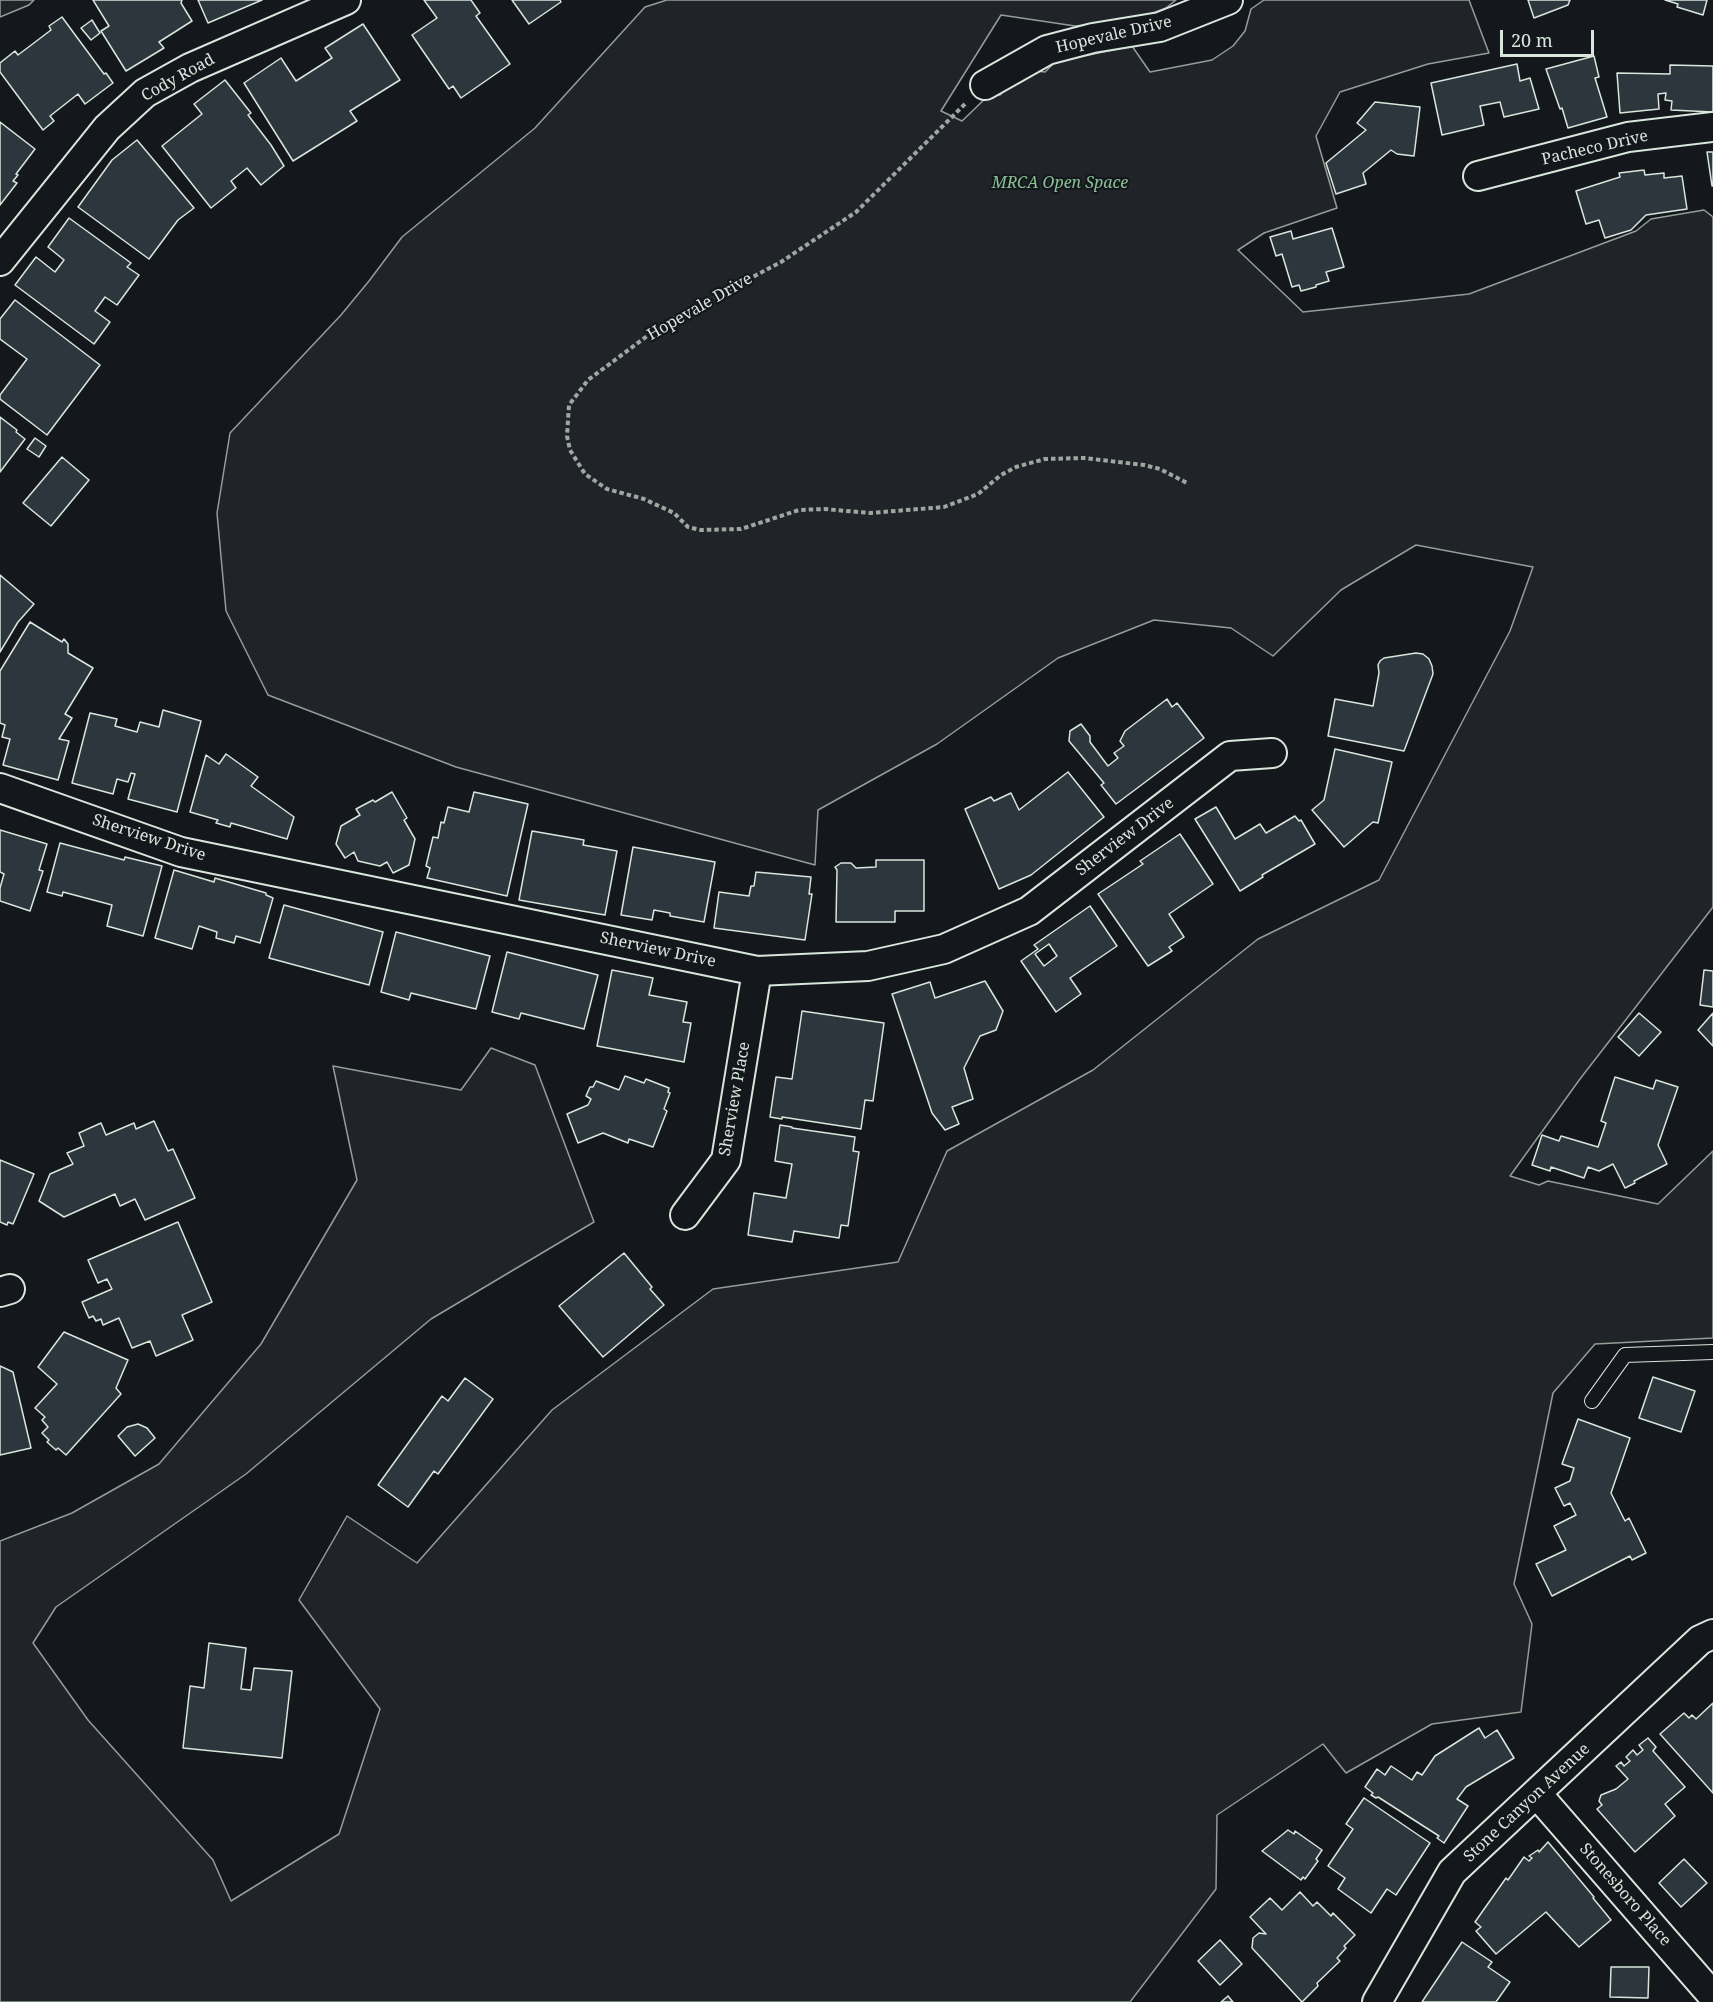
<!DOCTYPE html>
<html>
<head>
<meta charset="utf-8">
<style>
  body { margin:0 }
  #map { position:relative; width:1713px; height:2002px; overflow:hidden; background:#14181c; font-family:"Noto Serif",serif }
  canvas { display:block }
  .scale { position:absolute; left:1500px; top:30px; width:94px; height:27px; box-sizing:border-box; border:3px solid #d8e6dc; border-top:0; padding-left:8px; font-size:18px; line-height:21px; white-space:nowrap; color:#d8e6dc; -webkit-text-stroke:4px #14181c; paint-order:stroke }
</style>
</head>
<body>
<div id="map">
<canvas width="1713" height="2002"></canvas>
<div class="scale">20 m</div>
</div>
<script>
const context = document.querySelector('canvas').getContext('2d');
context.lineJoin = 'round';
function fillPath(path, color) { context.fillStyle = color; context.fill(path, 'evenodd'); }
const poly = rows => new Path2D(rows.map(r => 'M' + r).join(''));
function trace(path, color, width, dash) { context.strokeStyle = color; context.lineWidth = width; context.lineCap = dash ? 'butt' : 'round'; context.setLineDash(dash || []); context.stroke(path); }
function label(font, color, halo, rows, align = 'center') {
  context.font = font + ' "Noto Serif",serif'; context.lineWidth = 4.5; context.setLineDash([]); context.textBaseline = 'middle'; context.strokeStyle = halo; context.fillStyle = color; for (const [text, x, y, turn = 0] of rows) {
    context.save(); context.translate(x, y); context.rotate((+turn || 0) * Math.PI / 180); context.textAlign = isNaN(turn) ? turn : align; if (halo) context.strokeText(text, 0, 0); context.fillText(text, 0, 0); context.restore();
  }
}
const green = poly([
  [0,0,34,0,29,5,0,17,0,0],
  [667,0,1176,0,1166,8,1132,21,1075,26,1001,15,941,111,962,121,990,94,1000,95,1013,79,1036,71,1045,72,1055,62,1132,46,1150,72,1212,60,1233,46,1245,31,1251,9,1264,0,1469,0,1489,53,1428,64,1340,92,1316,136,1337,208,1264,233,1238,250,1303,312,1469,294,1636,231,1651,219,1704,210,1713,217,1713,907,1580,1079,1510,1176,1539,1185,1548,1181,1658,1204,1713,1151,1713,1338,1595,1344,1553,1393,1514,1584,1532,1624,1521,1712,1432,1724,1346,1773,1323,1744,1217,1815,1216,1889,1130,2002,0,2002,0,1541,72,1513,159,1464,261,1344,357,1180,333,1066,461,1090,491,1048,535,1065,594,1222,431,1319,246,1474,56,1607,33,1643,88,1720,213,1860,231,1901,339,1834,380,1709,299,1600,347,1516,417,1563,552,1410,713,1289,898,1262,947,1151,1093,1070,1258,939,1379,880,1510,631,1533,567,1416,545,1341,590,1273,656,1231,628,1154,620,1058,658,937,744,818,810,815,865,456,767,268,695,226,611,217,513,230,433,341,315,369,281,402,237,535,128,645,7,667,0]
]);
fillPath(green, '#202428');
trace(green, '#939e99', 1.5);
const building = poly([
  [93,0,182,0,181,3,192,21,159,42,164,48,126,71,101,31,109,26,93,0],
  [198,0,262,0,208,23,198,0],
  [424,0,471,0,480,13,476,16,510,64,461,98,453,86,449,89,412,35,437,18,424,0],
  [512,0,560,0,561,2,529,24,512,0],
  [1528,0,1570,0,1568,5,1534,18,1528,0],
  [1665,0,1707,0,1703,15,1677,7,1678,4,1665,0],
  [62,17,104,74,106,73,113,83,85,104,78,94,50,116,54,121,43,130,0,72,0,63,15,51,18,55,51,30,49,26,62,17],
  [92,20,100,33,91,40,81,28,92,20],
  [363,24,400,80,350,111,357,121,293,161,244,83,281,58,296,81,332,58,325,48,363,24],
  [1594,56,1599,77,1595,78,1607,117,1568,128,1562,108,1560,109,1546,69,1594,56],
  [1517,64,1520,81,1530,78,1539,109,1504,117,1500,102,1480,106,1484,125,1442,135,1431,83,1517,64],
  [1670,65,1713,66,1713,112,1671,110,1672,101,1665,100,1666,93,1658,94,1659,109,1620,113,1617,73,1670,74,1670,65],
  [225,80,251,113,248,115,271,145,284,166,261,185,247,168,231,181,236,188,211,208,162,146,202,114,194,104,225,80],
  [1375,102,1420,107,1414,156,1397,154,1391,150,1363,173,1366,184,1336,194,1326,163,1366,130,1357,123,1375,102],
  [0,122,35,149,16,174,18,175,13,181,17,183,0,205,0,122],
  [137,140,194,208,178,220,149,259,78,207,112,160,137,140],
  [1707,152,1713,152,1713,186,1712,186,1707,152],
  [1644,170,1645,175,1664,173,1664,178,1682,176,1687,209,1646,215,1631,230,1605,238,1599,220,1586,224,1576,191,1620,177,1619,173,1644,170],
  [69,218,131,263,127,267,139,275,117,305,105,297,95,311,110,322,94,344,15,285,36,257,55,272,64,260,48,247,69,218],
  [1332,228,1344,267,1326,272,1329,281,1316,285,1316,287,1301,291,1299,285,1292,287,1282,254,1276,256,1270,237,1291,231,1293,239,1332,228],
  [15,300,100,365,47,435,0,399,0,395,27,359,0,339,0,319,15,300],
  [0,417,17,430,16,432,25,439,0,472,0,417],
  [35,438,46,446,39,457,27,449,35,438],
  [62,457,89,480,51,526,23,503,62,457],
  [0,575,34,604,18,622,0,652,0,575],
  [30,622,62,642,64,639,68,644,68,653,93,668,65,714,72,718,59,739,69,741,58,780,3,765,10,739,2,737,5,725,0,723,0,671,30,622],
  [1416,653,1423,654,1429,659,1432,666,1433,674,1404,751,1328,736,1335,699,1373,706,1379,673,1378,665,1380,661,1384,658,1416,653],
  [1167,699,1172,707,1177,703,1204,738,1116,804,1101,785,1104,783,1069,741,1070,731,1081,724,1090,736,1090,742,1108,766,1118,758,1114,753,1124,746,1120,741,1125,731,1167,699],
  [163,710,201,721,177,812,128,799,135,774,131,773,128,782,117,779,113,794,72,783,90,713,117,719,115,726,137,732,140,722,159,727,163,710],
  [1335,749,1392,762,1378,823,1373,822,1344,847,1312,810,1324,800,1335,749],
  [226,754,258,777,251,786,294,817,287,839,231,823,230,827,216,823,218,820,190,812,206,755,219,764,226,754],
  [1068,772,1104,817,1031,875,999,889,965,809,991,797,994,801,1011,793,1019,810,1068,772],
  [392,792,407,818,404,820,415,839,409,865,393,873,387,862,380,866,358,861,354,852,345,858,336,844,341,826,360,815,356,809,373,800,375,802,392,792],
  [474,792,528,804,507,896,427,878,430,868,426,866,433,837,438,838,441,822,444,823,448,807,469,812,474,792],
  [1216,807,1235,839,1260,824,1266,833,1295,816,1299,821,1301,820,1315,844,1262,875,1263,877,1240,891,1195,819,1216,807],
  [0,830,47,844,39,870,43,871,30,911,0,901,0,888,4,874,0,872,0,830],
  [532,831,584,840,583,845,617,851,605,915,519,900,532,831],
  [1180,834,1213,884,1169,914,1184,937,1169,947,1172,951,1148,966,1098,894,1143,864,1140,861,1180,834],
  [60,843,124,860,125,857,162,866,143,936,107,926,112,905,63,892,62,896,47,892,60,843],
  [633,847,715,862,704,922,670,916,670,913,654,910,652,920,621,915,633,847],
  [876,860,924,860,924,911,895,911,895,922,836,922,837,870,835,867,841,863,851,863,856,868,876,867,876,860],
  [174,870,214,882,215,878,266,893,266,895,273,898,260,943,236,936,234,943,216,938,217,932,199,926,192,949,155,938,174,870],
  [756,872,811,877,809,894,812,894,805,940,714,928,719,892,749,896,751,886,754,886,756,872],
  [284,905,383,932,369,985,269,958,284,905],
  [1090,906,1117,946,1070,978,1081,994,1056,1012,1021,961,1038,949,1034,945,1090,906],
  [1049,944,1057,956,1044,966,1035,954,1049,944],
  [396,932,490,956,476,1009,411,993,409,1000,381,992,396,932],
  [507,952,598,975,584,1029,521,1013,519,1019,492,1012,507,952],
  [612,970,653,978,649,995,687,1002,683,1022,691,1023,684,1062,597,1046,612,970],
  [1704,970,1713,971,1713,1007,1700,1005,1704,970],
  [985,981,1003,1011,996,1030,980,1036,964,1068,973,1099,952,1107,959,1124,945,1130,932,1113,892,994,930,982,935,998,985,981],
  [802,1011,884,1023,873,1101,865,1100,861,1129,782,1117,782,1119,770,1117,776,1077,792,1079,802,1011],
  [1639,1013,1661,1032,1639,1056,1618,1037,1639,1013],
  [1713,1013,1713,1046,1698,1030,1713,1013],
  [625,1076,644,1083,646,1079,669,1088,668,1092,670,1093,664,1109,667,1111,653,1147,629,1139,628,1143,603,1133,578,1143,567,1114,588,1105,591,1099,586,1096,590,1087,593,1087,596,1081,619,1090,625,1076],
  [1615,1077,1653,1089,1656,1080,1678,1087,1658,1145,1667,1164,1634,1181,1635,1183,1625,1188,1613,1164,1599,1171,1588,1167,1584,1178,1551,1167,1550,1171,1532,1165,1542,1135,1559,1141,1561,1136,1598,1147,1606,1123,1601,1121,1615,1077],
  [154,1121,168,1151,173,1149,195,1198,145,1220,135,1199,120,1206,115,1194,64,1217,39,1201,50,1174,73,1164,67,1153,84,1146,79,1133,101,1123,106,1135,134,1123,136,1129,154,1121],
  [780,1125,792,1127,792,1128,855,1137,853,1151,859,1152,848,1226,841,1225,839,1238,794,1231,792,1242,748,1235,754,1193,786,1198,792,1164,775,1161,780,1125],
  [0,1160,34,1174,13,1224,8,1222,7,1225,0,1222,0,1160],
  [178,1222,212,1302,182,1315,193,1340,156,1356,150,1341,132,1348,119,1318,103,1325,101,1319,96,1321,93,1316,89,1318,82,1302,112,1289,107,1279,98,1283,88,1260,178,1222],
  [624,1253,652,1287,650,1289,664,1305,603,1357,559,1306,624,1253],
  [64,1332,128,1360,116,1388,121,1394,66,1455,58,1448,56,1450,47,1442,49,1440,42,1433,48,1427,42,1420,45,1417,35,1408,57,1384,38,1367,64,1332],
  [0,1366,13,1372,31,1448,0,1455,0,1366],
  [1653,1377,1695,1391,1681,1432,1639,1418,1653,1377],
  [465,1378,493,1399,438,1474,434,1471,408,1507,378,1485,442,1396,448,1401,465,1378],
  [1578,1419,1630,1438,1611,1493,1625,1521,1629,1518,1646,1553,1632,1560,1630,1556,1552,1596,1536,1564,1566,1550,1554,1526,1576,1515,1570,1503,1564,1506,1555,1488,1570,1481,1574,1468,1562,1464,1578,1419],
  [138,1424,147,1428,155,1438,135,1456,118,1436,127,1427,138,1424],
  [209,1643,246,1648,241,1689,251,1690,254,1668,292,1671,282,1758,183,1748,190,1686,204,1688,209,1643],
  [1713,1703,1713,1793,1660,1734,1684,1713,1689,1718,1692,1715,1696,1719,1713,1703],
  [1479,1728,1485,1738,1497,1730,1514,1758,1466,1787,1457,1799,1468,1806,1444,1843,1437,1838,1439,1836,1378,1797,1376,1798,1371,1795,1373,1793,1365,1787,1377,1769,1385,1775,1391,1766,1412,1780,1417,1772,1422,1775,1435,1756,1479,1728],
  [1648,1738,1656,1747,1653,1751,1685,1787,1665,1804,1675,1816,1635,1852,1597,1809,1602,1805,1599,1801,1601,1795,1616,1789,1628,1779,1616,1766,1621,1762,1624,1766,1630,1761,1626,1757,1633,1750,1637,1755,1643,1750,1639,1745,1648,1738],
  [1364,1798,1430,1843,1396,1895,1387,1889,1371,1913,1338,1889,1345,1878,1328,1866,1353,1829,1346,1824,1364,1798],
  [1288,1830,1294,1834,1295,1831,1322,1850,1316,1859,1318,1861,1305,1879,1303,1877,1301,1880,1262,1851,1288,1830],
  [1548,1842,1594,1897,1593,1898,1611,1920,1579,1947,1546,1912,1496,1954,1476,1931,1481,1927,1475,1922,1506,1878,1508,1880,1524,1857,1529,1861,1532,1858,1529,1856,1538,1850,1539,1852,1548,1842],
  [1684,1859,1707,1883,1681,1907,1659,1883,1684,1859],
  [1300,1892,1313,1906,1317,1902,1331,1916,1333,1913,1355,1935,1344,1946,1346,1948,1337,1958,1340,1961,1317,1983,1318,1986,1302,2002,1252,1948,1253,1938,1259,1933,1266,1934,1250,1917,1270,1898,1282,1910,1300,1892],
  [1220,1940,1242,1964,1220,1985,1198,1961,1220,1940],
  [1462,1942,1492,1962,1488,1967,1510,1982,1496,2002,1422,2002,1462,1942],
  [1611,1967,1649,1967,1648,1998,1610,1997,1611,1967],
  [1228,1996,1233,2002,1221,2002,1228,1996]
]);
fillPath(building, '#2c363c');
trace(building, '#d8e6dc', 1.5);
const lane = poly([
  [1592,1401,1625,1355,1713,1352]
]);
const street = poly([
  [985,85,1047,50,1093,38,1160,27,1228,0],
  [1478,176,1628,137,1713,127],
  [0,261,107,128,145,93,190,68,346,0],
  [0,788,181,852,757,971,868,966,944,949,1029,911,1230,756,1272,753],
  [685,1215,726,1160,757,971],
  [0,1292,10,1289],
  [1537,1794,1713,1996],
  [1377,2002,1452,1872,1700,1640,1713,1634]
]);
trace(lane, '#d8e6dc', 16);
trace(street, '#d8e6dc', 32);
trace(poly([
  [965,104,856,212,781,262,662,325,588,380,569,405,567,436,570,450,585,474,607,489,644,499,674,513,688,527,701,530,741,529,799,510,824,509,870,513,944,507,978,494,1001,475,1016,467,1045,459,1084,458,1144,465,1160,469,1187,483]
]), '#9da8a2', 4, [4.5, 3]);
trace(lane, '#14181c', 14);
trace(street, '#14181c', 28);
label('16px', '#d8e6dc', '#14181c', [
  ["Hopevale Drive",1114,35,-13],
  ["Cody Road",178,78,-29],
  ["Pacheco Drive",1595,148,-13],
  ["Hopevale Drive",700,307,-30],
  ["Sherview Drive",1125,837,-37],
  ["Sherview Drive",149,838,18],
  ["Sherview Drive",658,950,12],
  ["Sherview Place",735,1099,-80],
  ["Stone Canyon Avenue",1527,1803,-43],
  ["Stonesboro Place",1625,1895,49]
]);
label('italic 16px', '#8ac095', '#14181c', [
  ["MRCA Open Space",1060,183]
]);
</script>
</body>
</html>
